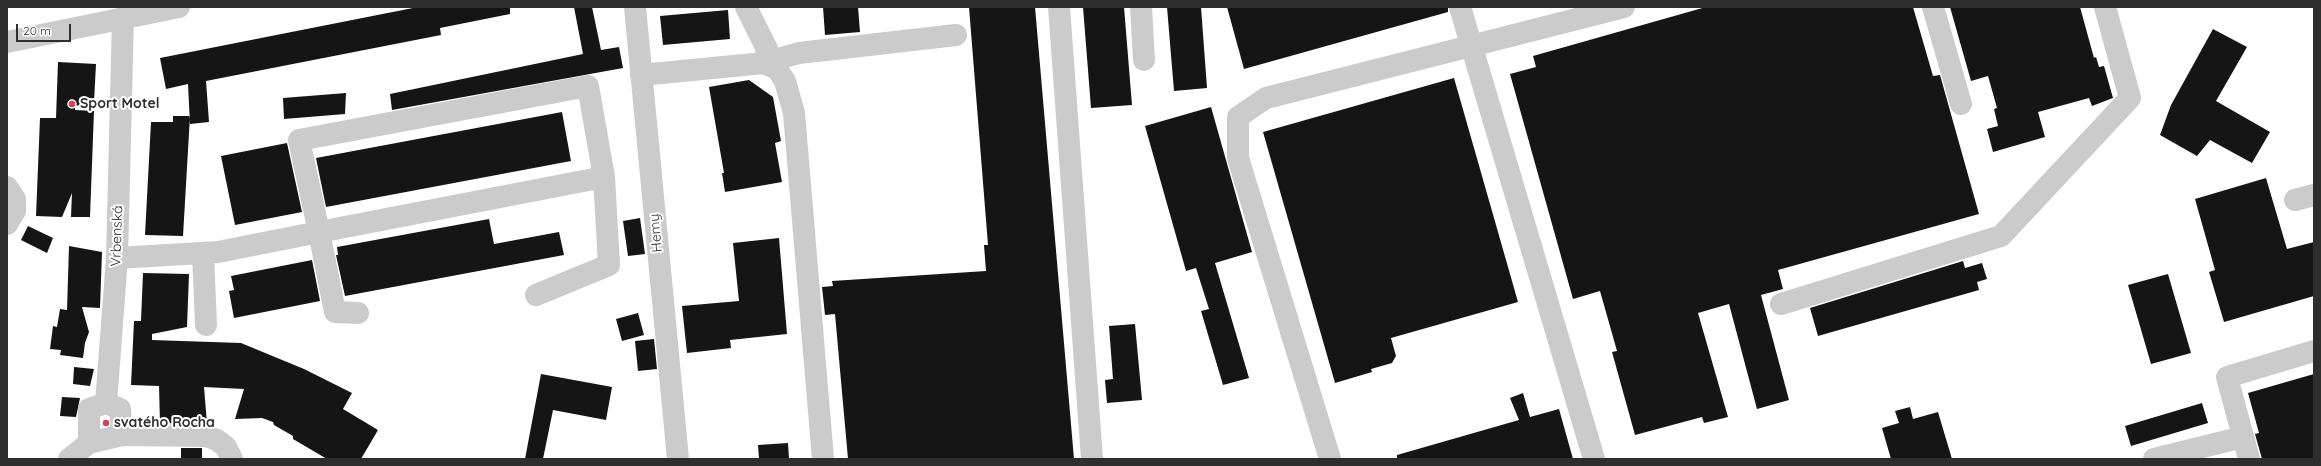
<!DOCTYPE html>
<html>
<head>
<meta charset="utf-8">
<style>
  body { margin:0 }
  #map { position:relative; width:2321px; height:466px; overflow:hidden; background:#fff; font-family:Quicksand,sans-serif }
  canvas { display:block }
  .frame { position:absolute; inset:0; border:8px solid #2e2e2e; pointer-events:none }
  .scale { position:absolute; left:16px; top:24px; width:55px; height:18px; box-sizing:border-box; border:2px solid #2e2e2e; border-top:0; padding-left:5px; font-size:12px; line-height:14px; white-space:nowrap; color:#2e2e2e; -webkit-text-stroke:3px #fff; paint-order:stroke }
</style>
</head>
<body>
<div id="map">
<canvas width="2321" height="466"></canvas>
<div class="frame"></div>
<div class="scale">20 m</div>
</div>
<script>
const context = document.querySelector('canvas').getContext('2d');
context.lineJoin = 'round';
function fillPath(path, color) { context.fillStyle = color; context.fill(path, 'evenodd'); }
const poly = rows => new Path2D(rows.map(r => 'M' + r).join(''));
function trace(path, color, width, dash) { context.strokeStyle = color; context.lineWidth = width; context.lineCap = dash ? 'butt' : 'round'; context.setLineDash(dash || []); context.stroke(path); }
function label(font, color, halo, rows, align = 'center') {
  context.font = font + ' Quicksand,sans-serif'; context.lineWidth = 4; context.setLineDash([]); context.textBaseline = 'middle'; context.strokeStyle = halo; context.fillStyle = color; for (const [text, x, y, turn = 0] of rows) {
    context.save(); context.translate(x, y); context.rotate((+turn || 0) * Math.PI / 180); context.textAlign = isNaN(turn) ? turn : align; if (halo) context.strokeText(text, 0, 0); context.fillText(text, 0, 0); context.restore();
  }
}
fillPath(poly([
  [418,7,510,7,510,14,440,28,441,35,206,81,209,122,190,124,188,84,166,89,160,58],
  [574,7,592,7,601,50,619,47,623,68,392,110,390,94,583,54],
  [823,7,858,7,860,32,825,35],
  [969,7,1035,7,1074,459,848,459,835,314,825,315,822,287,833,286,832,281,986,271,984,245,988,245],
  [1083,7,1124,7,1132,105,1091,108],
  [1167,7,1201,7,1207,88,1174,91],
  [1227,7,1448,7,1448,12,1244,69],
  [1706,7,1913,7,1933,76,1940,75,1979,214,1778,270,1783,289,1761,295,1789,400,1757,409,1729,304,1698,313,1728,417,1704,423,1702,417,1635,435,1612,352,1617,351,1600,291,1573,299,1510,74,1536,67,1533,56],
  [1950,7,2080,7,2094,58,2096,57,2099,67,2104,66,2113,98,2092,106,2089,98,2038,112,2045,137,1993,152,1987,129,1998,126,1994,109,1997,108,1988,76,1971,81],
  [728,10,730,39,663,45,660,16],
  [2213,29,2247,47,2216,101,2270,132,2252,163,2210,140,2197,156,2160,135,2171,105],
  [58,62,96,64,94,102,75,106,75,110,94,111,90,217,71,217,72,193,62,217,36,216,40,118,56,118],
  [1454,78,1518,302,1391,338,1396,356,1392,363,1371,369,1372,372,1335,383,1263,132],
  [749,80,773,97,781,141,775,143,782,182,725,192,722,173,724,173,709,87],
  [346,93,345,114,284,119,283,98],
  [1211,107,1252,252,1215,263,1249,378,1223,385,1201,311,1209,309,1196,268,1186,271,1145,126],
  [562,112,571,161,326,207,316,158],
  [173,116,190,116,183,236,145,235,151,122,173,122],
  [287,143,302,212,235,225,221,156],
  [2266,178,2287,249,2314,242,2314,296,2224,322,2209,272,2215,270,2195,199],
  [640,218,645,254,628,256,623,221],
  [489,219,494,244,559,232,564,255,345,296,336,255,338,255,337,247],
  [28,226,53,238,47,253,21,240],
  [779,238,787,334,730,340,731,348,687,353,682,306,739,301,733,243],
  [69,246,102,252,100,308,82,307,89,332,85,343,83,358,60,355,61,350,50,349,53,326,57,327,60,309,67,310],
  [312,260,320,301,234,318,229,291,234,290,231,276],
  [1963,261,1965,268,1982,263,1987,279,1977,282,1979,290,1818,336,1810,308],
  [143,273,189,274,187,327,152,334,152,340,241,343,304,369,352,393,343,409,378,430,361,459,327,459,293,439,293,436,274,425,273,422,262,418,235,419,244,389,204,387,207,424,160,423,159,386,131,385,134,321,141,321],
  [2168,274,2191,353,2151,364,2128,285],
  [638,313,644,335,622,341,616,319],
  [1135,324,1142,400,1107,403,1105,380,1113,379,1109,326],
  [654,339,657,369,638,371,635,341],
  [74,367,94,369,90,386,73,384],
  [541,374,612,387,606,420,553,410,543,459,525,459],
  [2314,374,2314,459,2262,459,2255,434,2259,433,2248,393],
  [1523,393,1530,417,1559,409,1573,459,1397,459,1397,455,1519,420,1510,398],
  [62,397,80,398,76,417,60,416],
  [2202,403,2208,423,2131,446,2125,426],
  [1910,407,1913,419,1938,412,1952,459,1891,459,1882,428,1899,423,1895,411],
  [788,443,789,459,759,459,758,445],
  [181,448,202,448,202,459,181,459]
]), '#151515');
trace(poly([
  [635,7,678,459],
  [746,7,767,49,764,63,799,53,956,35],
  [1059,7,1092,459],
  [1141,7,1144,60],
  [1460,7,1594,459],
  [1933,7,1961,104],
  [7,42,179,7],
  [641,75,764,63,777,69,785,81,794,113,823,459],
  [7,187,15,199,15,211,7,224],
  [2295,200,2314,195],
  [203,253,206,325],
  [117,258,218,252,319,232,604,177,588,86,299,140,319,232,335,312,358,313],
  [536,295,609,265,604,177],
  [1781,304,2001,236,2130,98,2105,7],
  [106,403,117,258,123,17],
  [106,403,120,409,122,435,206,436,217,440,226,447,232,459],
  [89,443,89,409,106,403],
  [69,459,89,443,122,435],
  [1330,459,1238,158,1238,117,1266,98,1624,7],
  [2154,459,2243,437],
  [2249,459,2227,377,2314,351]
]), '#cbcbcb', 22);
for (const [x, y, r, color] of [
  [72,104,4,"#d14359"],
  [106,423,4,"#d14359"]
]) { const dot = new Path2D(); dot.arc(x, y, r, 0, 2 * Math.PI); context.fillStyle = color; context.fill(dot); trace(dot, '#fff', 1.5); }
label('bold 14px', '#2e2e2e', '#fff', [
  ["Sport Motel",80,104],
  ["svatého Rocha",114,423]
], 'left');
label('14px', '#2e2e2e', '#fff', [
  ["Hemy",656,233,-95],
  ["Vrbenská",117,236,-88]
]);
</script>
</body>
</html>
